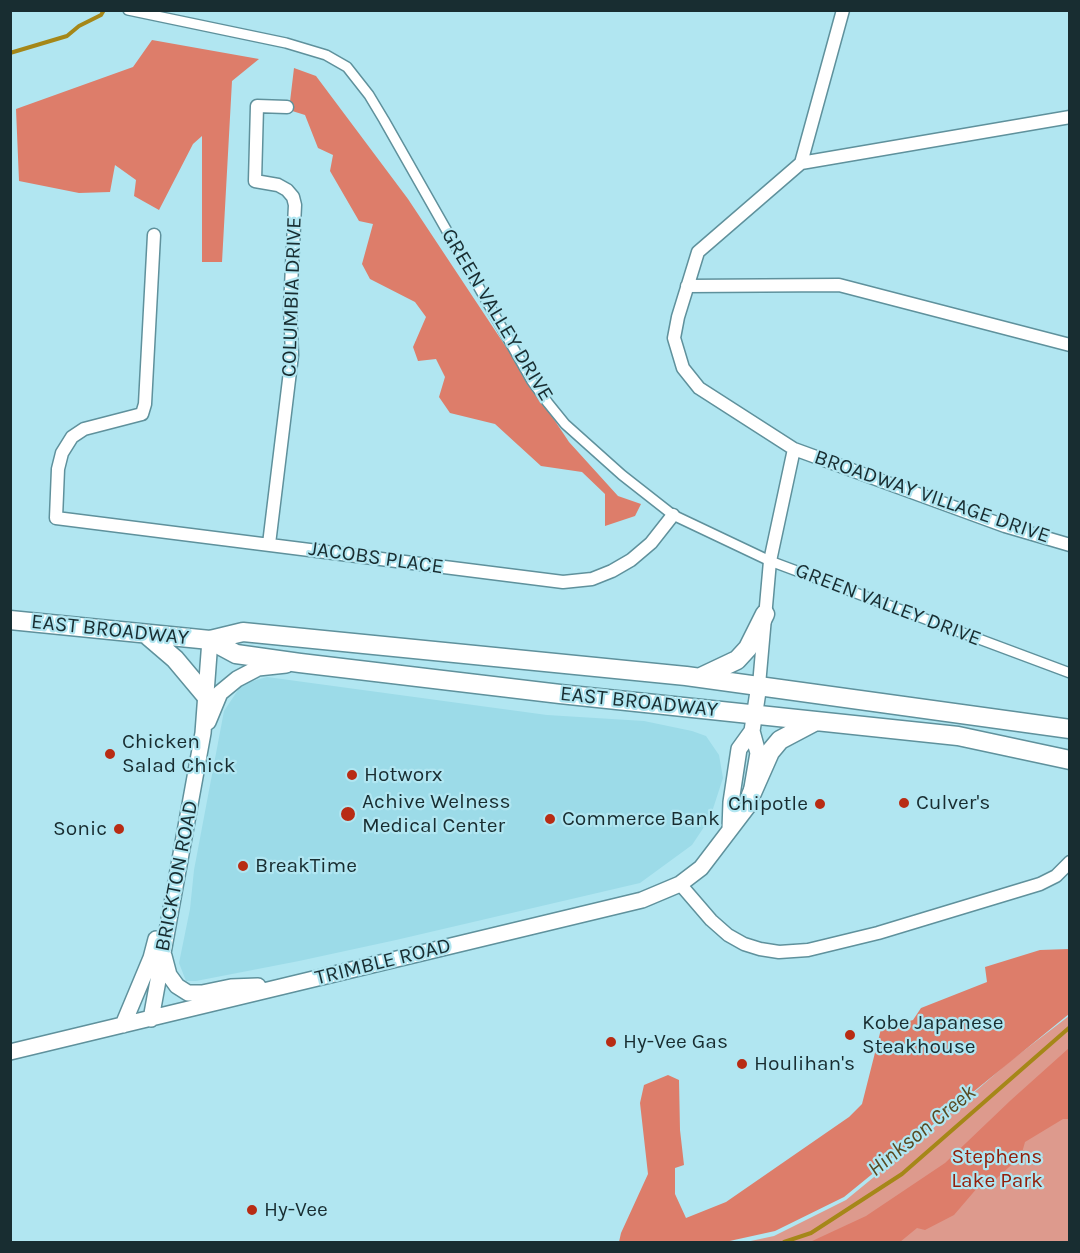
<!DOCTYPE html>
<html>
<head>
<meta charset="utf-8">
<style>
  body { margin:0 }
  #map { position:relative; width:1080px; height:1253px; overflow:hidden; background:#b1e6f1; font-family:Karla,sans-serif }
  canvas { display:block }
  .frame { position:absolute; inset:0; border:12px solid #182d31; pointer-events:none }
</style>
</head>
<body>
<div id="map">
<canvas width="1080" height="1253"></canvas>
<div class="frame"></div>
</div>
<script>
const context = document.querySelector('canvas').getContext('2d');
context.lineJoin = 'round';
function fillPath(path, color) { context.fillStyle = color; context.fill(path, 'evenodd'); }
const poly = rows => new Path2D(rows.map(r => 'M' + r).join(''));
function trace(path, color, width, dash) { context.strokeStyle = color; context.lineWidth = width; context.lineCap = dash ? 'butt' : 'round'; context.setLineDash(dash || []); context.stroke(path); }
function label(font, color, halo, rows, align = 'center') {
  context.font = font + ' Karla,sans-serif'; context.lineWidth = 4.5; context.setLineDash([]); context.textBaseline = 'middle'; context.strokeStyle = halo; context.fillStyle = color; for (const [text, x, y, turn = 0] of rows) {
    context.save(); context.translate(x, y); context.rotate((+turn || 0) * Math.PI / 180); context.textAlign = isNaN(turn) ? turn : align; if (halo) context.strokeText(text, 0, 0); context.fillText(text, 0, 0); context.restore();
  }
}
fillPath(poly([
  [267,677,547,715,644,721,692,731,706,736,719,755,723,778,710,818,692,845,640,883,396,940,299,961,196,981,186,981,179,963,190,909,194,870,224,711,242,684]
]), '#9cdbe8');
fillPath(poly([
  [1069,1016,1069,1242,746,1242,774,1236,846,1200,930,1131,1009,1062]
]), '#dd9a8d');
fillPath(poly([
  [152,40,259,59,232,81,222,262,202,262,202,136,193,144,159,210,134,196,136,180,115,165,110,192,79,193,19,181,16,109,133,67],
  [294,68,316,76,408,199,569,442,618,496,641,504,635,516,605,526,605,494,582,472,541,466,495,424,450,413,439,397,445,377,436,359,418,361,413,347,426,317,415,302,370,279,362,264,373,224,359,221,330,171,333,155,318,148,305,115,289,110],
  [1069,949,1069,1014,844,1197,775,1231,725,1242,619,1242,621,1233,648,1174,640,1103,644,1085,668,1075,679,1080,680,1130,684,1165,675,1168,675,1194,686,1218,726,1202,849,1117,862,1104,881,1029,913,1020,921,1008,987,982,985,967,1040,950],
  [1069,1048,1069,1119,1063,1119,1025,1142,1021,1156,996,1179,978,1187,954,1215,925,1230,917,1228,900,1242,810,1242,866,1216,945,1163,1011,1100]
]), '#dd7d6a');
trace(poly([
  [10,53,67,36,79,26,101,15,104,10],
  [784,1242,811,1233,902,1174,1070,1027]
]), '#a58718', 4);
const pedestrian = poly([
  [128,10,286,43,326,55,347,67,369,95,384,120,532,381,548,403,565,424,622,475,673,515,770,561,1070,673]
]);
const minor = poly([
  [1070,117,801,163,698,252,678,317,674,338,683,368,699,388,794,449,1005,526,1070,545],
  [801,163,843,10],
  [154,235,145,404,142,414,84,429,72,437,62,453,58,469,56,518,563,582,592,579,612,571,631,560,651,543,673,515],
  [687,286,839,285,1070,345],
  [269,544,292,355,290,307,295,205,293,197,287,190,278,185,255,181,257,106,287,107],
  [759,685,770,561,794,449],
  [680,884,711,920,728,935,744,944,760,949,779,952,808,950,878,933,1040,884,1056,876,1070,862]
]);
const tertiary = poly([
  [208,722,220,693,237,679,258,668,286,665],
  [730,829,731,802,739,749,752,731],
  [164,956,169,975,177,986,188,993,202,993,231,987,258,986],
  [151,1019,203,733,210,640],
  [123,1025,151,958,156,939],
  [10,1052,642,900,680,884,701,868,749,805,758,753,752,731,759,685]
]);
const primary = poly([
  [10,620,210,640,243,632,686,676,1070,729],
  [147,635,175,659,206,696],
  [210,640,236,654,300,663,560,694,958,736,1070,760],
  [701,677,737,660,748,648,765,614],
  [751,795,770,752,780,740,816,721]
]);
trace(pedestrian, '#5f919c', 12);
trace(minor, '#5f919c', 15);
trace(tertiary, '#5f919c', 18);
trace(primary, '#5f919c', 21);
trace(pedestrian, '#fff', 9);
trace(minor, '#fff', 12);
trace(tertiary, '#fff', 15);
trace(primary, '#fff', 18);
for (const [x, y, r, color] of [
  [110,754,6,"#b82c14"],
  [352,775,6,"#b82c14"],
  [904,803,6,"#b82c14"],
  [820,804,6,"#b82c14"],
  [348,814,8,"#b82c14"],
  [550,819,6,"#b82c14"],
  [119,829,6,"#b82c14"],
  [243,866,6,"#b82c14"],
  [850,1035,6,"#b82c14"],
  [611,1042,6,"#b82c14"],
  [742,1064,6,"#b82c14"],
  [252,1210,6,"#b82c14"]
]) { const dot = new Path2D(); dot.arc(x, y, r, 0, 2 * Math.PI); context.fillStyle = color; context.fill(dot); trace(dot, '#b1e6f1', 2); }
label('21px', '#182d31', '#b1e6f1', [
  ["COLUMBIA DRIVE",292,297,-88],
  ["GREEN VALLEY DRIVE",497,315,59],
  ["BROADWAY VILLAGE DRIVE",932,497,19],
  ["JACOBS PLACE",376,558,8],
  ["GREEN VALLEY DRIVE",888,605,21],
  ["EAST BROADWAY",110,630,6],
  ["EAST BROADWAY",639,702,6],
  ["BRICKTON ROAD",177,876,-79],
  ["TRIMBLE ROAD",383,962,-14]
]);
label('21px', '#182d31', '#b1e6f1', [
  ["Chicken",122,742],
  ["Salad Chick",122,766],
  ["Hotworx",364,775],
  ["Achive Welness",362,802],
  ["Medical Center",362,826],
  ["Culver's",916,803],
  ["Chipotle",808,804,"right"],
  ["Commerce Bank",562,819],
  ["Sonic",107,829,"right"],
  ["BreakTime",255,866],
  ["Kobe Japanese",862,1023],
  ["Steakhouse",862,1047],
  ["Hy-Vee Gas",623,1042],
  ["Houlihan's",754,1064],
  ["Hy-Vee",264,1210]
], 'left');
label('21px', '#92200b', '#b1e6f1', [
  ["Stephens",997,1157],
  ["Lake Park",997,1181]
]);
label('italic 22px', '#574a21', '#b1e6f1', [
  ["Hinkson Creek",922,1131,-39]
]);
</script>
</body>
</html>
